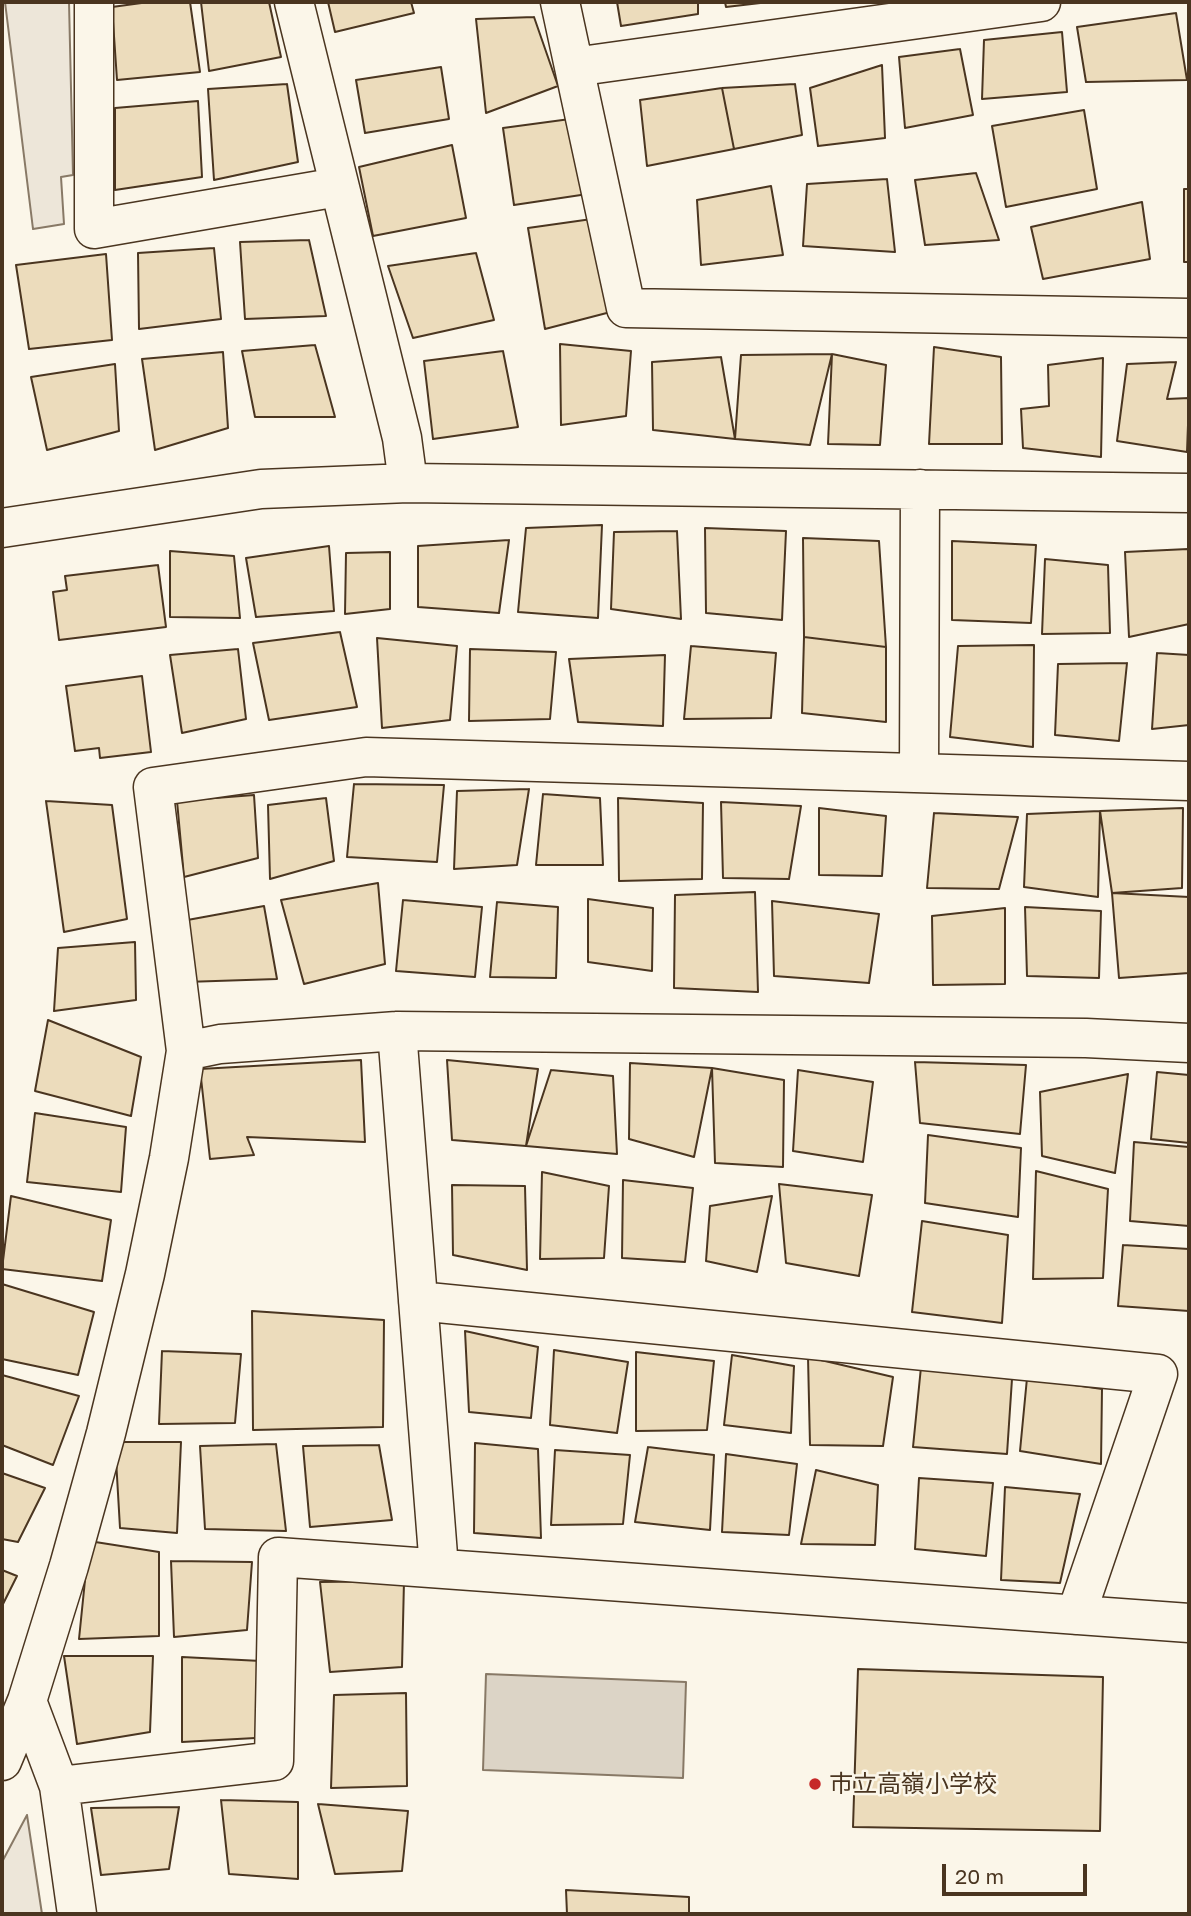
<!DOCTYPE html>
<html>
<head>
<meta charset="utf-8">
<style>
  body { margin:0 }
  #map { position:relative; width:1191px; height:1916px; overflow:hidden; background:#fbf6e9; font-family:"Golos Text",sans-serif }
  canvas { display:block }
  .frame { position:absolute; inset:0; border:4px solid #4a3520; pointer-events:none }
  .scale { position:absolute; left:942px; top:1864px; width:145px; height:32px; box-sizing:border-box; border:4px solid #4a3520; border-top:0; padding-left:9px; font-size:21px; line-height:24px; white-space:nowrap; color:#4a3520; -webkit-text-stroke:5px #fbf6e9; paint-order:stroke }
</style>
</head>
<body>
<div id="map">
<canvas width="1191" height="1916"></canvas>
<div class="frame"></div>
<div class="scale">20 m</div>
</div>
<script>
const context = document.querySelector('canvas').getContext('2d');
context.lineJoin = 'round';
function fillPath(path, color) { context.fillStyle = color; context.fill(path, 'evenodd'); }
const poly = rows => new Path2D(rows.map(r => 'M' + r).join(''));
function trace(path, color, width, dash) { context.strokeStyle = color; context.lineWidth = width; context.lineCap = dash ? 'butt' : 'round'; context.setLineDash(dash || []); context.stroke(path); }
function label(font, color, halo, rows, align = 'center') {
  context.font = font + ' "Golos Text","Noto Sans JP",sans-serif'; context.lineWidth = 5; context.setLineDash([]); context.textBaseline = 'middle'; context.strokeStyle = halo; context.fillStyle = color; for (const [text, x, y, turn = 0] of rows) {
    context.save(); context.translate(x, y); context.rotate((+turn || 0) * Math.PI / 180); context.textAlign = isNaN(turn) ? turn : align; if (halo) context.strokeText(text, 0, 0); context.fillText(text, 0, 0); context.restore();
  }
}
const green = poly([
  [5,2,69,2,73,175,61,177,64,224,33,229,5,2],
  [27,1815,42,1914,2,1914,2,1862,27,1815]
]);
fillPath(green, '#ede6d9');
trace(green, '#887966', 2);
const water = poly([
  [486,1674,686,1682,683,1778,483,1770,486,1674]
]);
fillPath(water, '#dcd4c6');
trace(water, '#887966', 2);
const building = poly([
  [149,2,190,2,200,72,117,80,112,7,149,2],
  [201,2,269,2,281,57,209,71,201,2],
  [328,2,411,2,414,13,335,32,328,2],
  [617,2,698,2,698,14,621,26,617,2],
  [725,2,769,2,726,7,725,2],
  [1176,13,1187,80,1086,82,1077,27,1176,13],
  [534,17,558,86,486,113,476,19,534,17],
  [1062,32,1067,92,982,99,984,40,1062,32],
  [960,49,973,115,905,128,899,57,960,49],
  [882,65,885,138,818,146,810,88,882,65],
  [441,67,449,119,365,133,356,80,441,67],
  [287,84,298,162,214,180,208,89,287,84],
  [795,84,802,135,734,149,722,88,795,84],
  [722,88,734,149,647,166,640,100,722,88],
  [198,101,202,177,115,190,115,108,198,101],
  [1084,110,1097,189,1006,207,992,126,1084,110],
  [585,117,601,192,514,205,503,128,585,117],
  [452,145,466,218,373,236,359,167,452,145],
  [976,173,999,240,925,245,915,180,976,173],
  [887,179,895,252,803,246,807,184,887,179],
  [771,186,783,255,701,265,697,200,771,186],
  [1184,189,1189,189,1189,262,1184,262,1184,189],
  [1142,202,1150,259,1043,279,1031,227,1142,202],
  [606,217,626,308,545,329,528,228,606,217],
  [309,240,326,316,245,319,240,242,309,240],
  [214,248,221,319,139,329,138,253,214,248],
  [476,253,494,320,413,338,388,266,476,253],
  [106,254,112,340,29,349,16,265,106,254],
  [560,344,631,351,626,416,561,425,560,344],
  [315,345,335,417,255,417,242,351,315,345],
  [934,347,1001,357,1002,444,929,444,934,347],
  [503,351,518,427,433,439,424,361,503,351],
  [223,352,228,428,155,450,142,359,223,352],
  [832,354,886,365,880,445,828,444,832,354],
  [832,354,810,445,735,439,741,355,832,354],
  [721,357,735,439,653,430,652,362,721,357],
  [1103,358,1101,457,1023,448,1021,409,1049,406,1048,365,1103,358],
  [1176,362,1167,399,1189,398,1187,452,1117,441,1127,364,1176,362],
  [115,364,119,431,47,450,31,377,115,364],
  [602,525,598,618,518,612,526,528,602,525],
  [705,528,786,531,782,620,706,613,705,528],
  [677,531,681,619,611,609,614,532,677,531],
  [803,538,879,541,886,647,804,637,803,538],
  [509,540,499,613,418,607,418,546,509,540],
  [952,541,1036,545,1031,623,952,620,952,541],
  [329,546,334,611,256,617,246,558,329,546],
  [1188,549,1189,624,1129,637,1125,552,1188,549],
  [170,551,234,556,240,618,170,617,170,551],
  [390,552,390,609,345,614,346,553,390,552],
  [1045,559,1108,565,1110,633,1042,634,1045,559],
  [158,565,166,627,59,640,53,592,67,590,65,576,158,565],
  [340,632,357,707,269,720,253,643,340,632],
  [804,637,886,647,886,722,802,713,804,637],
  [377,638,457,646,450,720,382,728,377,638],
  [1034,645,1033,747,950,737,958,646,1034,645],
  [691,646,776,653,771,718,684,719,691,646],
  [238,649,246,719,182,733,170,655,238,649],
  [470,649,556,652,550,719,469,721,470,649],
  [1157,653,1189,655,1189,725,1152,729,1157,653],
  [665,655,663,726,578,722,569,659,665,655],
  [1127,663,1119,741,1055,735,1058,664,1127,663],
  [142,676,151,752,100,758,99,748,75,751,66,686,142,676],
  [354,784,444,785,437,862,347,857,354,784],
  [529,789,517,865,454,869,457,791,529,789],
  [543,794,600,798,603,865,536,865,543,794],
  [254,795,258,858,184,877,177,801,254,795],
  [326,798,334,861,270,879,268,805,326,798],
  [618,798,703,803,702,879,619,881,618,798],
  [46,801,112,805,127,919,64,932,46,801],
  [721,802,801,806,789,879,723,878,721,802],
  [819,808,886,816,882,876,819,875,819,808],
  [1183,808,1182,888,1112,893,1100,811,1183,808],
  [1100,811,1098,897,1024,887,1027,814,1100,811],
  [934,813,1018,817,999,889,927,888,934,813],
  [378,883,385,964,304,984,281,900,378,883],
  [755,892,758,992,674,988,675,895,755,892],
  [1112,893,1189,897,1189,973,1119,978,1112,893],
  [588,899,653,908,652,971,588,962,588,899],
  [403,900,482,907,475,977,396,971,403,900],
  [772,901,879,914,869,983,774,976,772,901],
  [497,902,558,907,556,978,490,977,497,902],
  [264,906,277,979,185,982,182,921,264,906],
  [1025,907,1101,911,1099,978,1027,976,1025,907],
  [1005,908,1005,984,933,985,932,916,1005,908],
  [135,942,136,1000,54,1011,58,948,135,942],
  [48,1020,141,1057,131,1116,35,1091,48,1020],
  [361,1060,365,1142,247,1137,254,1155,210,1159,200,1069,361,1060],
  [447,1060,538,1069,526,1146,452,1140,447,1060],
  [915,1062,1026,1065,1020,1134,920,1123,915,1062],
  [630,1063,712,1068,694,1157,629,1139,630,1063],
  [712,1068,784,1080,783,1167,715,1163,712,1068],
  [551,1070,613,1076,617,1154,526,1146,551,1070],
  [798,1070,873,1082,863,1162,793,1151,798,1070],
  [1157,1072,1189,1075,1189,1143,1151,1139,1157,1072],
  [1128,1074,1115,1173,1042,1156,1040,1092,1128,1074],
  [35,1113,126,1127,121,1192,27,1182,35,1113],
  [928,1135,1021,1148,1018,1217,925,1203,928,1135],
  [1134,1142,1189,1147,1189,1226,1130,1221,1134,1142],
  [1036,1171,1108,1189,1103,1278,1033,1279,1036,1171],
  [542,1172,609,1186,604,1258,540,1259,542,1172],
  [623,1180,693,1188,685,1262,622,1258,623,1180],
  [779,1184,872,1195,859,1276,786,1263,779,1184],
  [452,1185,525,1186,527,1270,453,1255,452,1185],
  [11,1196,111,1220,102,1281,2,1269,11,1196],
  [772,1196,757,1272,706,1261,710,1206,772,1196],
  [922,1221,1008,1235,1002,1323,912,1312,922,1221],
  [1123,1245,1189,1249,1189,1311,1118,1306,1123,1245],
  [2,1284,94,1312,78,1375,2,1359,2,1284],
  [252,1311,384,1320,383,1427,253,1430,252,1311],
  [465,1331,538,1347,531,1418,469,1412,465,1331],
  [554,1350,628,1362,617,1433,550,1425,554,1350],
  [162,1351,241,1354,235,1423,159,1424,162,1351],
  [636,1352,714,1361,707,1430,636,1431,636,1352],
  [732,1355,794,1366,791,1433,724,1425,732,1355],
  [808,1357,893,1377,883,1446,810,1445,808,1357],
  [921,1367,1012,1379,1007,1454,913,1447,921,1367],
  [2,1375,79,1396,53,1465,2,1445,2,1375],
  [1027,1378,1102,1389,1101,1464,1020,1451,1027,1378],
  [115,1442,181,1442,177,1533,120,1528,115,1442],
  [475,1443,538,1449,541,1538,474,1533,475,1443],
  [276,1444,286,1531,205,1529,200,1446,276,1444],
  [379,1445,392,1520,310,1527,303,1446,379,1445],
  [648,1447,714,1455,710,1530,635,1522,648,1447],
  [555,1450,630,1455,623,1524,551,1525,555,1450],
  [726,1454,797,1464,789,1535,722,1532,726,1454],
  [816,1470,878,1485,875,1545,801,1544,816,1470],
  [2,1473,45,1488,18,1542,2,1539,2,1473],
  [919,1478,993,1483,986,1556,915,1549,919,1478],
  [1005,1487,1080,1494,1060,1583,1001,1580,1005,1487],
  [89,1541,159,1552,159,1636,79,1639,89,1541],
  [171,1561,252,1562,247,1630,174,1637,171,1561],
  [2,1570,17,1576,2,1606,2,1570],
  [404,1581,402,1667,330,1672,320,1582,404,1581],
  [64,1656,153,1656,150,1732,77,1744,64,1656],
  [182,1657,261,1661,274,1737,182,1742,182,1657],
  [858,1669,1103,1677,1100,1831,853,1827,858,1669],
  [406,1693,407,1786,331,1788,334,1695,406,1693],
  [221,1800,298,1802,298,1879,229,1874,221,1800],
  [318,1804,408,1811,402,1871,335,1874,318,1804],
  [179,1807,169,1869,101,1875,91,1808,179,1807],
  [566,1890,689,1897,689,1914,567,1914,566,1890]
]);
fillPath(building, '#ecdcbc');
trace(building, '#4a3520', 2);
const street = poly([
  [94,2,94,229,338,187],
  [294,2,402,438,408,483],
  [560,2,626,308,1189,318],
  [574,67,1041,2],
  [2,528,261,489,408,483,1189,493],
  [919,773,920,489],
  [397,1031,439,1568],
  [186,1051,153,787,366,757,1189,781],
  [418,1301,1158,1374,1076,1615],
  [27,1701,59,1786,77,1914],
  [2,1761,27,1701,69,1566,106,1433,145,1274,169,1158,186,1051,220,1044,397,1031,1086,1038,1189,1043],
  [59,1786,274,1761,278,1557,1189,1623]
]);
trace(street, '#4a3520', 41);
trace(street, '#fbf6e9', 38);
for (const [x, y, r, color] of [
  [815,1784,7,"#c62828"]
]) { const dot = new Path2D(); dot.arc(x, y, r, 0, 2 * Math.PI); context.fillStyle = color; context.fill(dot); trace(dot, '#fbf6e9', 2.5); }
label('24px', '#4a3520', '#fbf6e9', [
  ["市立高嶺小学校",829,1784]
], 'left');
</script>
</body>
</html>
